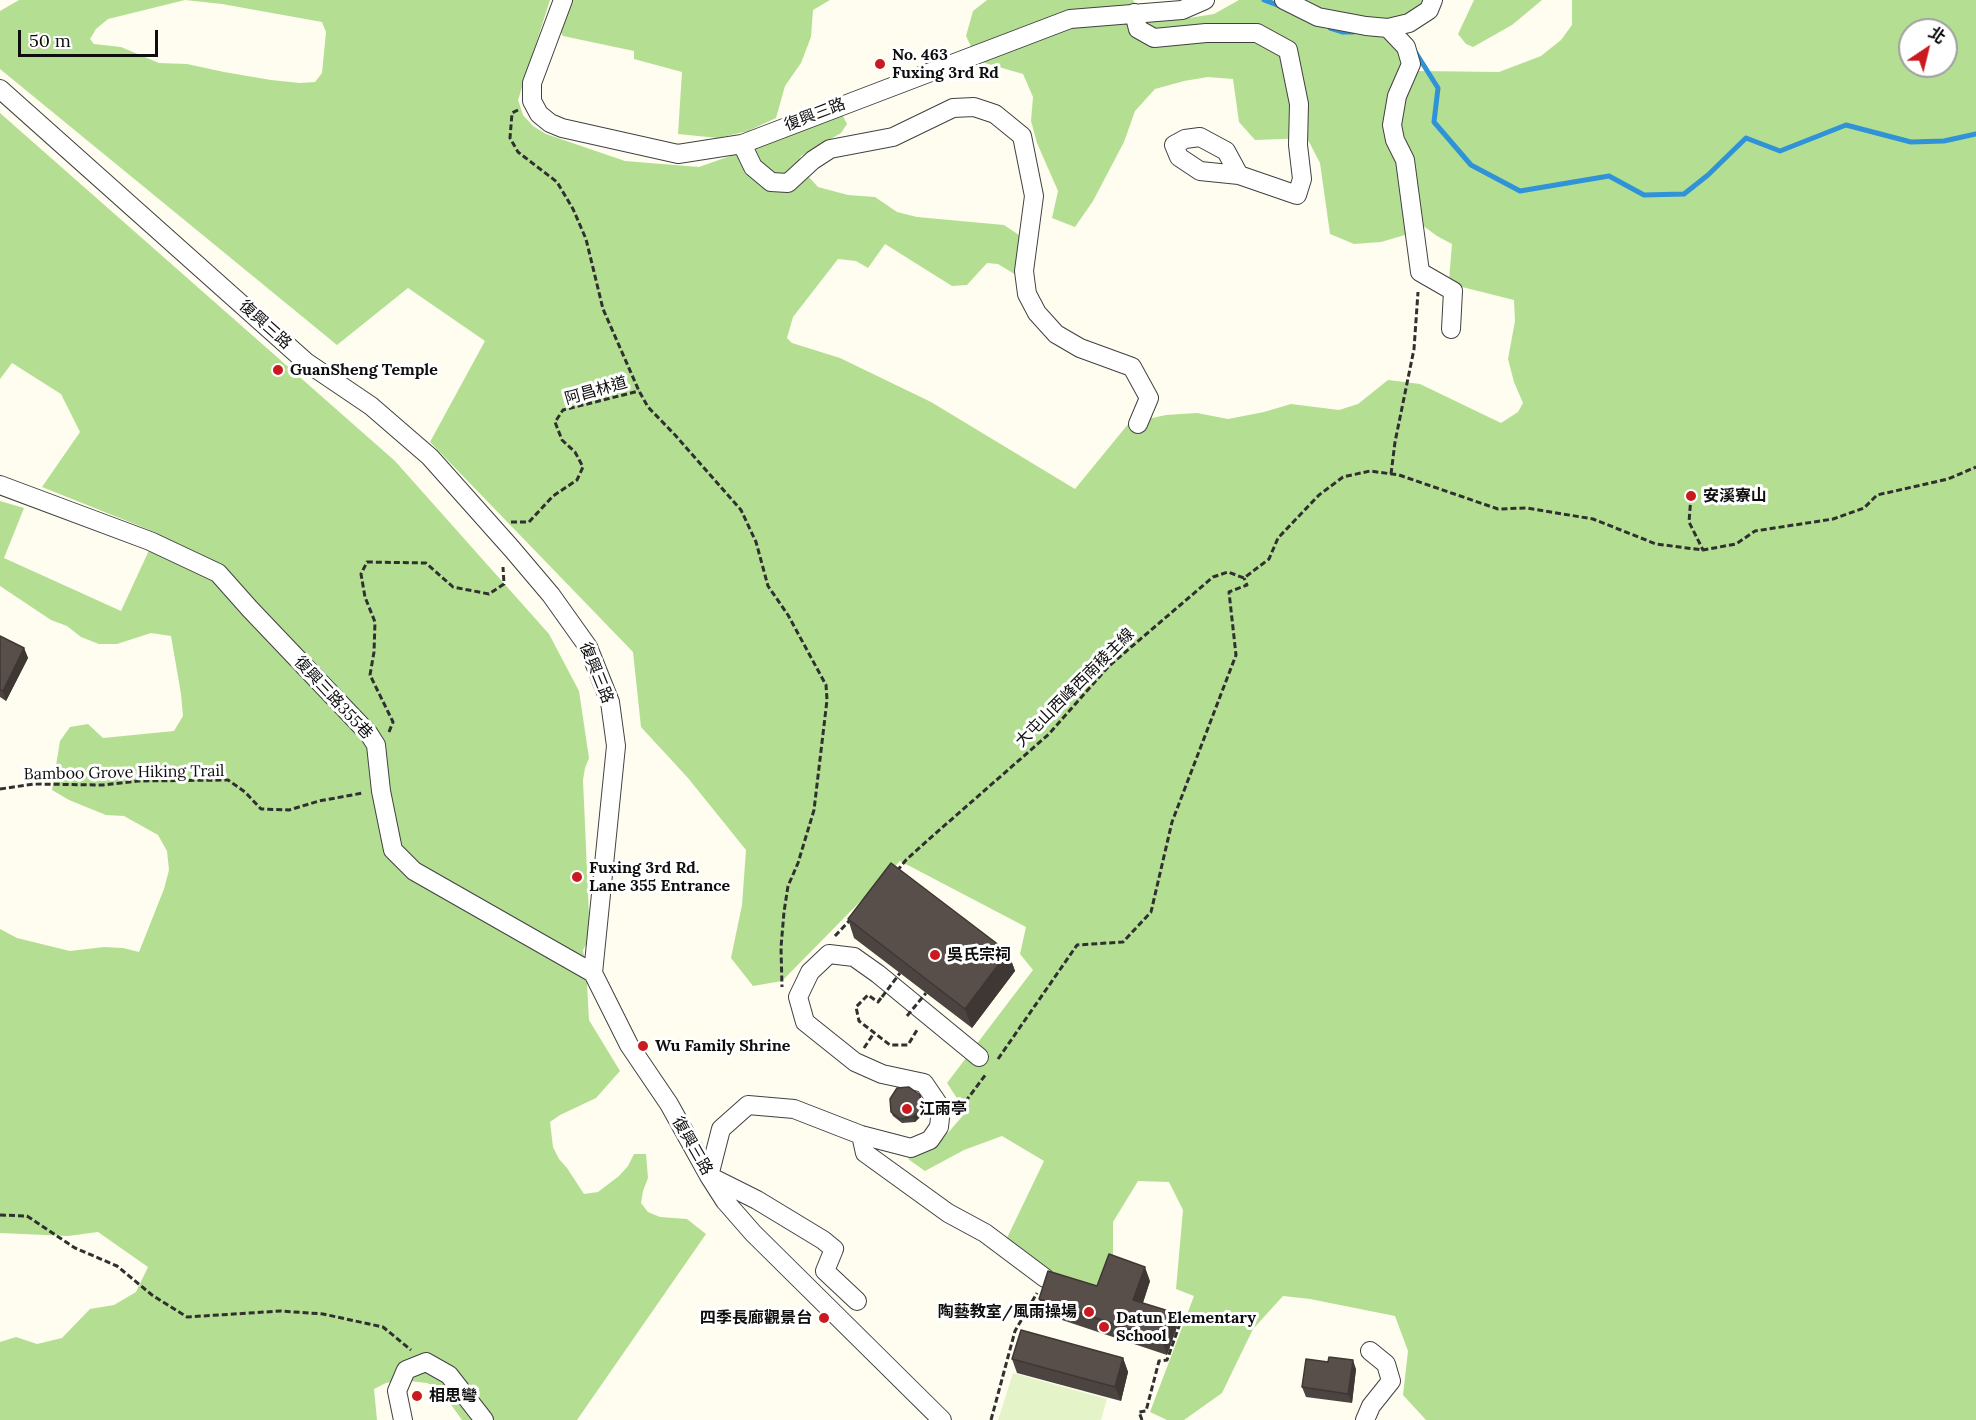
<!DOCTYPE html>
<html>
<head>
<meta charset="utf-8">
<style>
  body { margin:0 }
  #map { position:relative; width:1976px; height:1420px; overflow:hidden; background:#fffcf0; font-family:Lora,"Noto Sans TC",serif }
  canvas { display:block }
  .north { position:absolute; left:1898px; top:18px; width:60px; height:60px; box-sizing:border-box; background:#fff; border:2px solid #9f9f9f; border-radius:50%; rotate:35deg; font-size:16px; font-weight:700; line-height:24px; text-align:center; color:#0e0e0e }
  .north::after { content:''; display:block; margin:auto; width:21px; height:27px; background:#ca1a20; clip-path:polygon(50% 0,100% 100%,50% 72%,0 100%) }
  .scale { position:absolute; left:18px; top:30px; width:140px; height:27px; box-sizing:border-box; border:3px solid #0e0e0e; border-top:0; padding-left:8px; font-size:18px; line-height:21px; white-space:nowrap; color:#0e0e0e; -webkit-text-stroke:4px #fff; paint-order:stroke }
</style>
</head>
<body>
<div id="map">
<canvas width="1976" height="1420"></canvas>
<div class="north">北</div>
<div class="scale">50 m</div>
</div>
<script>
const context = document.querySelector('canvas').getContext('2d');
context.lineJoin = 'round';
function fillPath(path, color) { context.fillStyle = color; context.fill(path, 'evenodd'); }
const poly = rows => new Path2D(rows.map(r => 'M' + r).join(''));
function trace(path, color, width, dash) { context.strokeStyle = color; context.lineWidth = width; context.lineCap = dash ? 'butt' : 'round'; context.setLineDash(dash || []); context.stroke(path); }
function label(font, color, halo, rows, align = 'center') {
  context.font = font + ' Lora,"Noto Sans TC",serif'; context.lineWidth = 6; context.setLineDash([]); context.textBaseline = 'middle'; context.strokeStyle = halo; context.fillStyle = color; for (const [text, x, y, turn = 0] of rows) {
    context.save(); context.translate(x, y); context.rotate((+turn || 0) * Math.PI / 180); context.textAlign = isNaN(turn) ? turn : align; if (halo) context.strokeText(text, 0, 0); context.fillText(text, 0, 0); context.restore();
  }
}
fillPath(poly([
  [19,0,550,0,518,100,523,115,533,126,546,134,625,161,699,167,784,137,842,114,847,124,841,133,801,156,797,164,818,187,848,195,875,197,897,212,917,217,1004,225,1019,235,1020,256,1016,275,998,264,987,263,967,285,952,286,885,244,868,268,856,261,838,259,793,317,787,338,792,343,840,358,931,402,1075,489,1129,423,1166,415,1197,413,1228,419,1264,412,1291,404,1339,410,1358,404,1388,380,1420,384,1501,423,1518,412,1523,403,1514,382,1508,359,1515,321,1514,300,1458,286,1449,280,1452,244,1437,236,1418,222,1412,156,1401,127,1403,104,1413,74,1419,71,1499,72,1541,56,1561,40,1572,25,1572,0,1976,0,1976,1420,1426,1420,1403,1395,1408,1351,1395,1316,1310,1299,1283,1296,1253,1329,1222,1393,1184,1420,1167,1420,1150,1412,1194,1296,1176,1289,1183,1210,1169,1182,1138,1181,1113,1222,1113,1266,1101,1298,1048,1272,1005,1242,1044,1161,1002,1136,964,1150,925,1171,908,1159,939,1143,966,1112,947,1083,1033,970,1020,954,1026,927,900,861,782,981,753,986,731,958,742,905,746,850,688,778,641,727,633,652,430,442,485,341,408,288,337,345,0,69,0,11],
  [185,0,222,4,322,22,326,32,322,73,315,82,300,83,271,80,224,72,187,64,159,63,121,47,94,44,90,39,96,29,108,19],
  [1910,30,1946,30,1946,66,1910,66],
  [570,0,830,0,813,10,811,37,801,63,785,86,776,118,748,131,718,138,678,134,682,72,634,59,634,51,563,36,560,31],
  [987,0,1133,0,1134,2,1160,18,1189,18,1214,14,1239,0,1273,0,1297,11,1329,30,1388,38,1397,49,1404,67,1397,87,1408,218,1405,235,1381,242,1354,244,1330,234,1320,163,1307,138,1255,140,1239,122,1233,79,1208,77,1184,81,1155,89,1135,111,1124,142,1093,201,1075,227,1052,218,1058,191,1037,143,1031,121,1033,97,1023,74,978,61,966,36,973,11],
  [1292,0,1423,0,1419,8,1389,23,1319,11],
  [1474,0,1542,0,1512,25,1473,47,1466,44,1458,34],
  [0,113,395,461,549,634,579,691,589,758,585,768,583,780,590,938,583,950,586,966,589,1020,620,1071,596,1098,560,1115,550,1122,553,1147,559,1159,567,1168,584,1194,598,1192,619,1176,628,1166,634,1154,646,1154,648,1178,643,1191,641,1203,648,1212,660,1217,687,1219,706,1234,577,1420,462,1420,439,1388,427,1383,400,1380,386,1383,374,1389,377,1420,0,1420,0,1342,16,1337,37,1344,62,1338,90,1309,114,1305,136,1292,148,1267,98,1232,68,1236,0,1233,0,929,17,938,70,951,104,947,123,948,139,952,164,889,169,870,167,851,158,835,124,816,106,815,69,800,52,790,60,741,70,727,88,724,103,738,174,731,183,716,181,694,171,636,151,633,117,644,99,644,81,637,67,626,51,620,0,586,0,501,24,508,4,558,121,611,157,533,42,487,80,432,61,394,12,363,0,379]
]), '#b4df93');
fillPath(poly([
  [1013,1373,1107,1399,1101,1420,998,1420]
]), '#e4f4c8');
trace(poly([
  [1264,0,1280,6],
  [1330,28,1343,32,1353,32],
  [1416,53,1438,88,1434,122,1471,165,1520,191,1609,176,1644,195,1684,194,1708,175,1746,138,1780,151,1846,125,1911,142,1944,141,1976,134]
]), '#3093d8', 5);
const minor = poly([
  [563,0,532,83,532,101,539,114,550,123,562,128,678,154,742,144,1070,19,1182,10,1205,0],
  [1284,0,1318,17,1366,26,1388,28,1409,23,1429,10,1433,0],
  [1134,13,1138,29,1154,38,1206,33,1257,33,1288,50,1299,104,1298,145,1302,179,1297,195,1239,175,1226,151,1200,137,1185,139,1174,145,1179,157,1200,171,1239,175],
  [1388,28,1406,47,1411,64,1397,96,1392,125,1395,140,1405,160,1420,272,1453,291,1451,329],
  [0,89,306,362,371,406,430,457,512,549,551,595,588,647,610,702,616,746,593,973,629,1045,669,1104,709,1176,725,1201,753,1233,942,1420],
  [742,144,753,167,771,182,788,183,813,160,830,149,893,137,953,108,974,107,995,114,1022,136,1034,196,1024,271,1027,294,1037,313,1056,334,1080,348,1132,367,1149,398,1138,424],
  [0,485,150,541,218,573,250,609,369,734,376,745,381,791,393,850,414,871,593,973],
  [861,1135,865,1153,948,1213,985,1233,1045,1278],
  [857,1301,825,1271,834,1249,823,1240,757,1200,709,1176,721,1129,748,1105,794,1109,861,1135,911,1148,930,1140,939,1127,941,1108,924,1083,882,1074,855,1062,805,1022,798,997,810,972,829,954,854,957,878,974,979,1057],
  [403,1420,397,1391,406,1370,426,1362,449,1375,484,1420],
  [1365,1420,1371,1406,1391,1381,1386,1364,1370,1351]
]);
trace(minor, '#414141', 20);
trace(poly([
  [518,110,512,113,510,138,518,152,557,182,573,209,586,239,603,309,639,391,648,407,676,436,741,510,756,542,768,586,788,615,826,685,827,700,814,810,798,863,788,886,784,912,781,947,782,987],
  [1391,474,1395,442,1414,349,1418,292],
  [1691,496,1689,522,1703,550],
  [511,522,529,522,553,496,577,480,583,467,575,452,562,440,555,422,563,410,639,391],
  [389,732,393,722,370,675,374,652,375,622,365,597,361,574,367,562,426,563,453,587,489,594,504,584,503,567],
  [0,789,34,784,103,785,138,781,228,780,245,792,261,809,289,810,319,801,363,793],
  [897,871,906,860,928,840,1049,734,1109,666,1213,577,1228,572,1244,578,1269,559,1278,538,1319,495,1343,477,1370,471,1399,475,1498,509,1527,508,1593,519,1656,544,1703,550,1736,544,1755,531,1833,519,1864,508,1877,495,1948,479,1976,467],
  [835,936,851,919],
  [881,998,878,1002,868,995,856,1007,859,1021,890,1045,908,1045,917,1030],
  [864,1048,874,1033],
  [998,1059,1077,945,1123,942,1151,912,1172,822,1236,655,1229,592,1247,585,1244,578],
  [960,1109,986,1074],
  [0,1215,27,1216,75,1248,117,1266,152,1295,187,1317,281,1311,323,1314,383,1327,411,1350],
  [991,1420,1015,1331,1037,1293],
  [1142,1420,1139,1412,1146,1411,1159,1361,1167,1360,1183,1315]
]), '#303030', 3, [6, 3]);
trace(minor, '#fff', 18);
trace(poly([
  [882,997,900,973],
  [907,1016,926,993]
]), '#303030', 3, [6, 3]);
fillPath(poly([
  [0,636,24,648,28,658,6,701,0,697],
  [848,919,1008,952,1015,971,972,1028,854,938],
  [920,1095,922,1100,923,1114,915,1122,902,1123,893,1116,891,1112],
  [1150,1281,1143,1303,1177,1327,1167,1355,1044,1314,1039,1299,1097,1286],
  [1123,1358,1128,1372,1121,1401,1017,1373,1012,1359],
  [1328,1362,1356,1369,1352,1403,1306,1397,1302,1387]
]), '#4c4440');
fillPath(poly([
  [24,648,28,658,6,701,3,691],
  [1008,952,1015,971,972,1028,965,1009],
  [920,1095,922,1100,923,1114,915,1122,913,1117],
  [1145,1267,1150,1281,1139,1314,1133,1300],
  [1172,1312,1177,1327,1167,1355,1162,1340],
  [1123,1358,1128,1372,1121,1401,1115,1387],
  [1353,1360,1356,1369,1352,1403,1348,1394]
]), '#3e3734');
const building = poly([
  [0,636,24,648,3,691,0,690,0,636],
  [891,863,1008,952,965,1009,848,919,891,863],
  [909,1087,920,1095,921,1109,913,1117,900,1119,891,1112,890,1099,897,1088,909,1087],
  [1109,1254,1145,1267,1133,1300,1172,1312,1162,1340,1039,1299,1048,1271,1097,1286,1109,1254],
  [1021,1330,1123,1358,1115,1387,1012,1359,1021,1330],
  [1329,1357,1353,1360,1348,1394,1302,1387,1306,1359,1328,1362,1329,1357]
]);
fillPath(building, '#584f4a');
trace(building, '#3e3734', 1.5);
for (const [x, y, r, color] of [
  [880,64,6,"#ca1a20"],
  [278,370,6,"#ca1a20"],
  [1691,496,6,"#ca1a20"],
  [577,877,6,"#ca1a20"],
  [935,955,6,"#ca1a20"],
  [643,1046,6,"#ca1a20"],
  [907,1109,6,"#ca1a20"],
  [1089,1312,6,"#ca1a20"],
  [824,1318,6,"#ca1a20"],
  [1104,1327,6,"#ca1a20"],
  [417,1396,6,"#ca1a20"]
]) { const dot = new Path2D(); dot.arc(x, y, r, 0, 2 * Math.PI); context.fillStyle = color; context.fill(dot); trace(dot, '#fff', 2); }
label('bold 16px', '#0e0e0e', '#fff', [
  ["No. 463",892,55],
  ["Fuxing 3rd Rd",892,73],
  ["GuanSheng Temple",290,370],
  ["安溪寮山",1703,496],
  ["Fuxing 3rd Rd.",589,868],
  ["Lane 355 Entrance",589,886],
  ["吳氏宗祠",947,955],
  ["Wu Family Shrine",655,1046],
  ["江雨亭",919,1109],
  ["陶藝教室/風雨操場",1077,1312,"right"],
  ["四季長廊觀景台",812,1318,"right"],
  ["Datun Elementary",1116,1318],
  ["School",1116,1336],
  ["相思彎",429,1396]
], 'left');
label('16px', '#0e0e0e', '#fff', [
  ["復興三路",815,115,-21],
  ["復興三路",265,325,42],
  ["阿昌林道",596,391,-16],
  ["復興三路",596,673,68],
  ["大屯山西峰西南稜主線",1075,688,-45],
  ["復興三路355巷",333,698,47],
  ["Bamboo Grove Hiking Trail",124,773,-1],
  ["復興三路",692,1146,60]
]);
</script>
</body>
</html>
